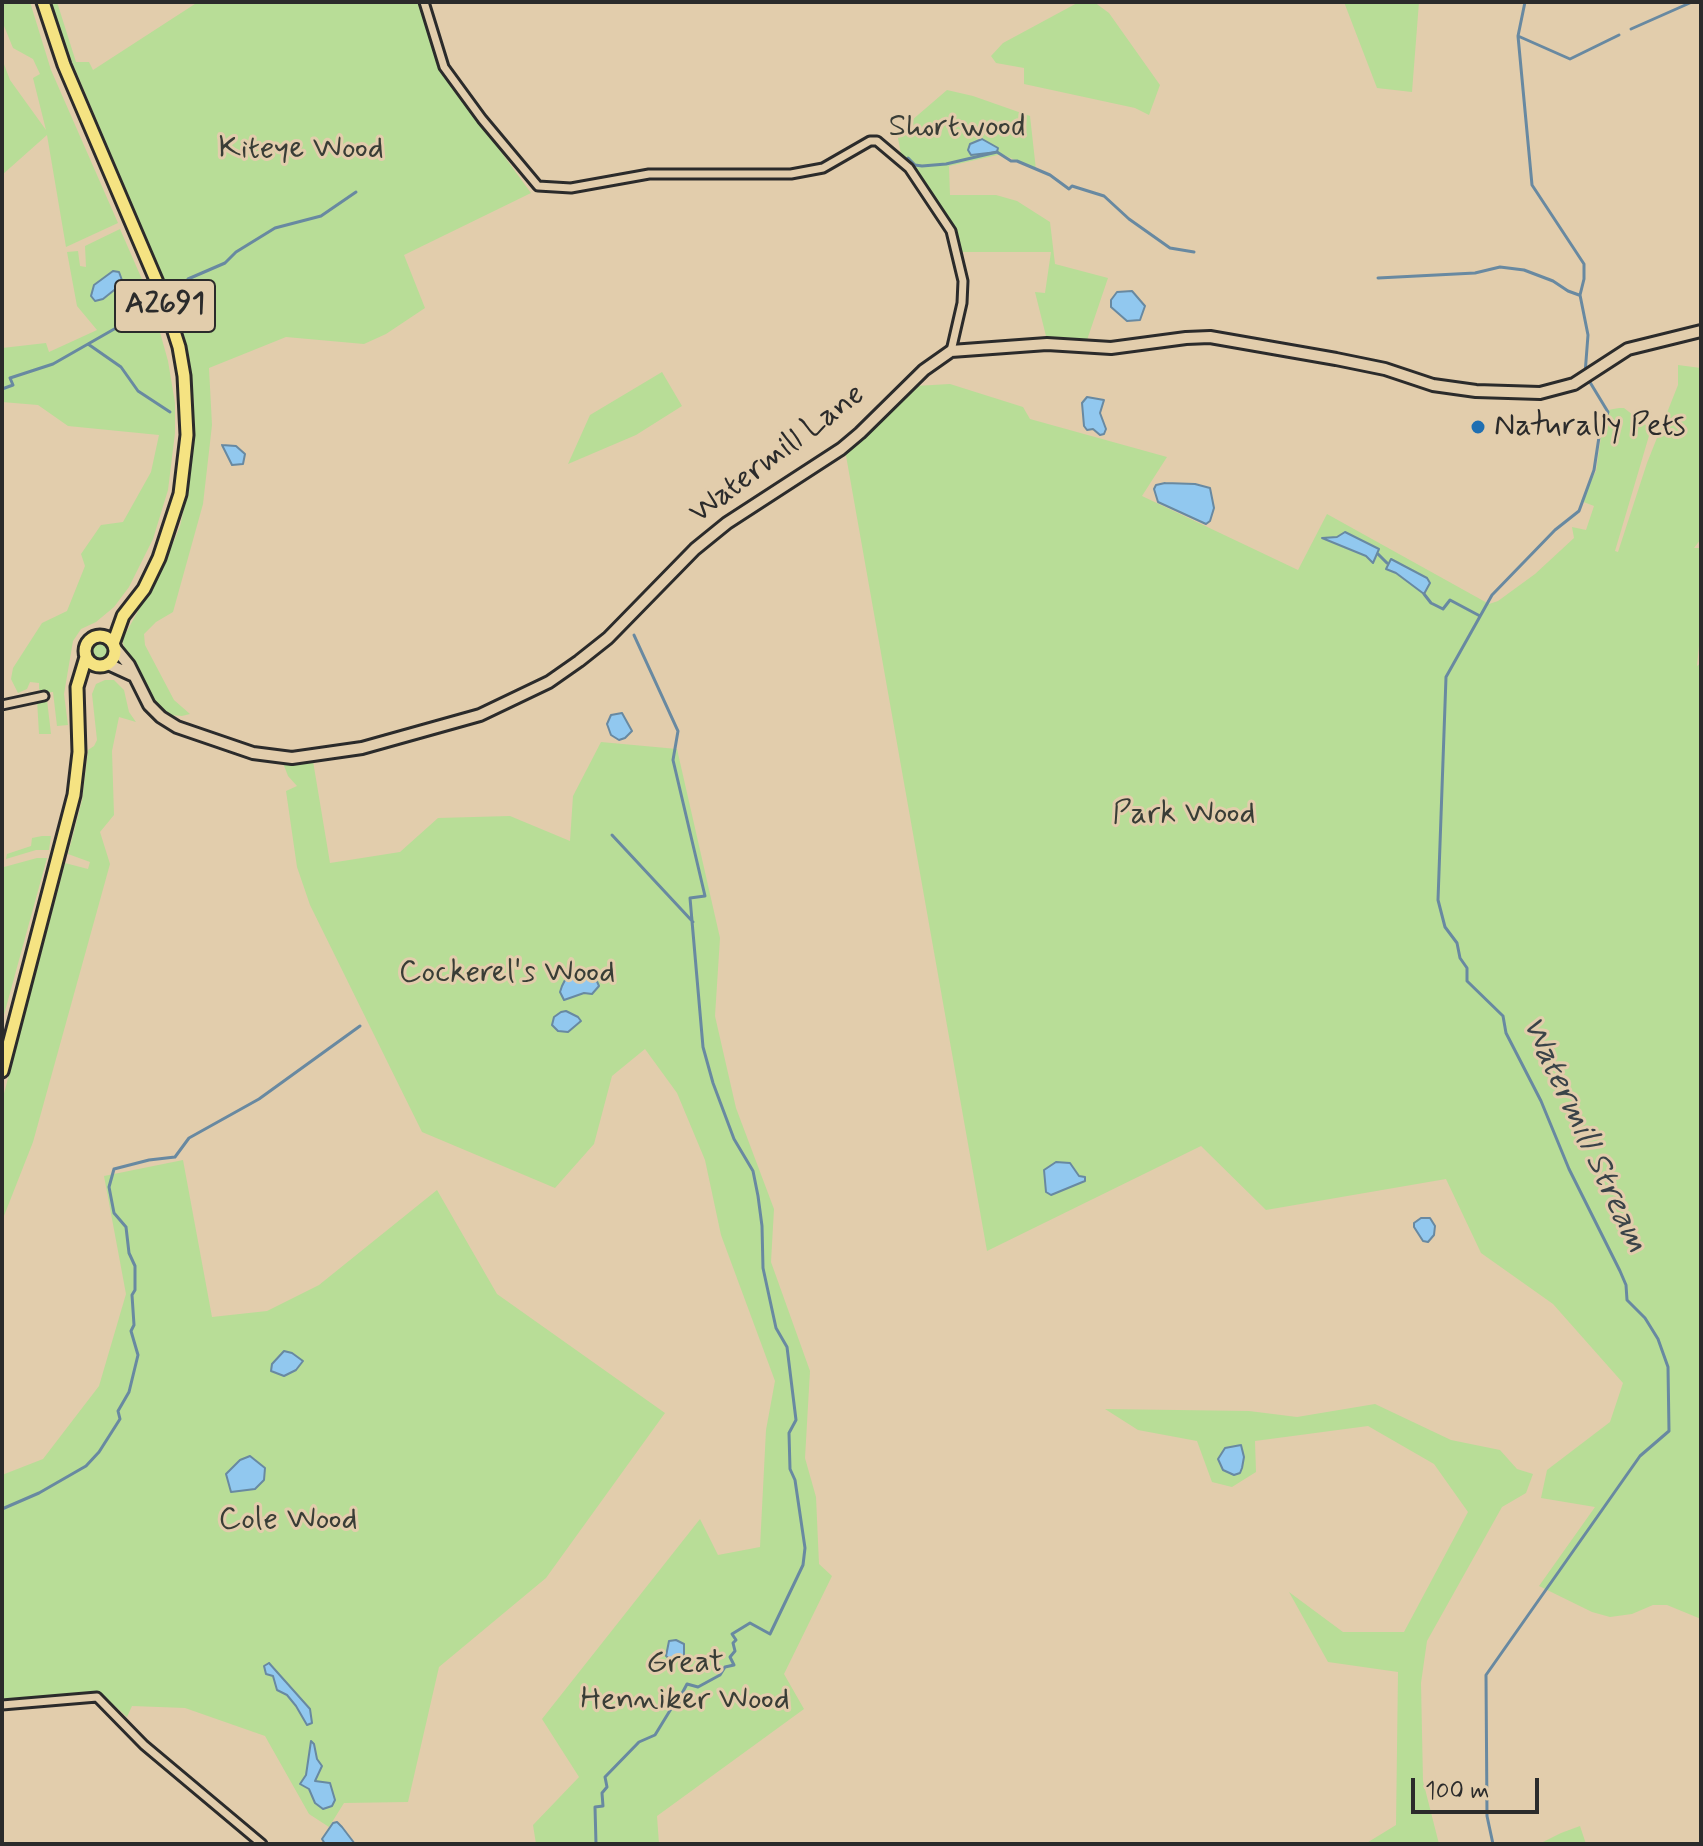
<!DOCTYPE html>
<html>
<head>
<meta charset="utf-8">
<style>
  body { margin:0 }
  #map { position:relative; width:1703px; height:1846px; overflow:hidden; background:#e2cdac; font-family:Mynerve,sans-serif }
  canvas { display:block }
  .frame { position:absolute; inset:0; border:4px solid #2b2b2b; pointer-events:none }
  .scale { position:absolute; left:1411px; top:1778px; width:128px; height:36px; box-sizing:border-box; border:4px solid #2b2b2b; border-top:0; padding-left:10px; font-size:24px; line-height:28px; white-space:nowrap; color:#2b2b2b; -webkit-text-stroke:6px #e2cdac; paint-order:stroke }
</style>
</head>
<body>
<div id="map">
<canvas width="1703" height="1846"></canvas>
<div class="frame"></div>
<div class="scale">100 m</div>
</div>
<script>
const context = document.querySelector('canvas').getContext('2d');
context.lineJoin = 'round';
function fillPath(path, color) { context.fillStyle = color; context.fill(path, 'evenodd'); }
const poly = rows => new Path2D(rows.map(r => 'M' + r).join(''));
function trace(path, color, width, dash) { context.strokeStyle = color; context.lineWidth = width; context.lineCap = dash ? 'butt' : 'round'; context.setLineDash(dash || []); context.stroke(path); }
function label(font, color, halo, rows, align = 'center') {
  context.font = font + ' Mynerve,sans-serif'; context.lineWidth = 6; context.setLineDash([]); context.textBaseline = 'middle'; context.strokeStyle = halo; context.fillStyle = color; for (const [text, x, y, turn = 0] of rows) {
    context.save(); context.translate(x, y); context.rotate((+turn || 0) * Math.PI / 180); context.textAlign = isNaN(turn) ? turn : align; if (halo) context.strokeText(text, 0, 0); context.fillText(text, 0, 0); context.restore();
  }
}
fillPath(poly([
  [2,2,30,2,51,70,118,223,66,247,47,135,2,175,2,59,10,80,46,130,33,78,40,74,33,59,13,48,2,21],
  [51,2,57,2,76,62,89,62,93,70,198,2,419,2,442,71,531,193,404,255,425,308,386,334,364,344,286,337,209,368,212,425,203,504,173,612,156,622,144,634,145,645,174,700,190,714,182,716,169,715,154,700,126,653,122,640,166,560,180,526,187,495,194,434,194,403,186,345,169,291,72,62],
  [1079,2,1094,2,1109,13,1160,85,1149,115,1135,108,1024,84,1024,68,996,63,991,56,1003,43],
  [1344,2,1419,2,1412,92,1377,88],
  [947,90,973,96,1030,116,1036,170,1002,154,949,166,950,195,996,195,1017,201,1050,222,1055,264,1108,278,1086,343,1047,340,1035,292,1045,293,1051,252,962,252,945,214,916,169,901,154,897,133],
  [120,229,151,300,168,361,175,403,175,433,168,490,153,539,129,587,114,607,96,622,81,629,73,641,64,694,68,725,57,726,53,692,43,693,39,689,39,683,30,682,27,689,18,693,11,679,13,668,42,623,67,611,85,566,81,554,101,525,123,522,151,472,159,435,68,426,38,405,2,402,2,348,46,343,49,352,97,330,77,306,67,252,78,251,80,266,86,267,85,246],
  [1678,365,1701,368,1701,539,1694,548,1701,548,1701,625,1697,666,1701,663,1701,1619,1667,1605,1653,1605,1632,1614,1610,1617,1592,1612,1539,1586,1595,1507,1541,1498,1547,1470,1610,1422,1623,1383,1553,1304,1481,1253,1446,1179,1266,1210,1201,1146,987,1251,845,450,868,433,915,386,950,384,1023,407,1030,419,1167,457,1142,496,1298,570,1327,514,1489,604,1498,601,1535,574,1574,538,1572,527,1586,530,1594,506,1581,501,1596,471,1601,437,1609,415,1608,410,1619,408,1624,408,1651,429,1615,551,1618,552,1647,463,1678,385],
  [662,372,682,406,636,435,568,464,590,415],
  '89 651a11 11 0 1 1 22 0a11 11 0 1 1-22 0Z',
  [105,680,114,680,124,690,129,712,136,722,119,717,112,751,114,815,100,832,110,864,33,1142,2,1221,2,1101,65,863,88,869,90,862,68,854,82,800,88,750,94,746,97,740,92,694,96,684],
  [37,700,47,700,51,734,39,734],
  [601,742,677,749,720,938,715,1016,736,1108,774,1209,771,1262,810,1371,805,1458,816,1497,819,1564,832,1576,784,1674,804,1709,657,1816,659,1844,536,1844,533,1825,579,1777,542,1719,700,1519,718,1555,760,1547,766,1430,775,1381,721,1235,705,1160,677,1093,645,1049,612,1076,594,1144,555,1188,422,1132,310,905,297,867,286,791,297,786,288,776,283,763,313,761,330,863,400,852,438,818,510,816,570,841,573,796],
  [42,836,51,836,49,850,36,850,6,859,7,854,31,846,32,838],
  [37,858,47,858,2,1022,2,878,4,867],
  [183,1160,212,1317,267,1311,319,1285,437,1190,497,1294,665,1413,546,1578,439,1667,408,1802,344,1803,329,1827,309,1814,265,1736,185,1708,132,1706,127,1717,98,1691,2,1700,2,1475,43,1459,99,1386,126,1294,104,1176],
  [1375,1404,1451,1440,1500,1450,1517,1469,1533,1474,1526,1493,1502,1507,1427,1641,1421,1683,1423,1781,1439,1844,1365,1844,1396,1825,1398,1672,1328,1662,1289,1592,1343,1632,1404,1632,1468,1512,1434,1464,1368,1426,1255,1441,1256,1472,1232,1487,1212,1482,1197,1441,1138,1430,1105,1409,1249,1411,1297,1417],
  [1580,1826,1586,1844,1539,1844,1561,1833]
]), '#b8dd97');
const water = poly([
  [982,139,998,148,997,152,971,155,968,150,970,144,982,139],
  [113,271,119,272,123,283,103,299,95,301,91,296,94,285,113,271],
  [1132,291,1145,306,1140,320,1127,321,1111,307,1111,300,1117,292,1132,291],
  [1087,397,1104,400,1100,413,1106,429,1104,434,1100,435,1093,429,1087,430,1084,426,1082,403,1087,397],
  [222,445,236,446,245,454,243,464,232,465,222,445],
  [1165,483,1195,484,1210,488,1214,508,1210,521,1206,524,1158,502,1154,489,1156,485,1165,483],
  [1345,532,1379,549,1373,563,1366,556,1322,538,1337,537,1345,532],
  [1391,559,1427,578,1430,583,1424,594,1396,573,1386,569,1391,559],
  [622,713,632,731,625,738,619,740,611,735,607,724,611,715,622,713],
  [579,974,595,977,599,986,592,994,584,993,564,1000,560,992,562,986,565,980,579,974],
  [566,1011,578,1017,581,1021,568,1032,558,1031,552,1025,554,1017,561,1012,566,1011],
  [1056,1162,1070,1163,1079,1176,1085,1177,1085,1181,1051,1195,1046,1192,1044,1170,1056,1162],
  [1421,1218,1430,1218,1435,1226,1434,1235,1428,1242,1423,1241,1414,1227,1414,1223,1421,1218],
  [284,1351,292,1353,303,1361,296,1370,284,1376,271,1371,272,1364,284,1351],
  [1241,1445,1244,1457,1242,1468,1240,1473,1234,1475,1223,1470,1218,1459,1225,1448,1241,1445],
  [250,1456,265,1468,264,1480,255,1489,231,1492,226,1474,240,1460,250,1456],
  [676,1640,684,1644,684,1655,676,1660,671,1660,666,1656,669,1641,676,1640],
  [269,1663,310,1709,312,1723,307,1725,296,1706,287,1695,277,1690,273,1676,266,1674,264,1666,269,1663],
  [311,1741,314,1744,317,1759,322,1766,315,1781,330,1783,335,1800,332,1806,323,1809,315,1803,309,1789,300,1784,306,1775,311,1741],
  [337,1822,342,1827,355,1844,325,1844,322,1839,333,1823,337,1822]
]);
fillPath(water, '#91c8ef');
trace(water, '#6889a1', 2);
trace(poly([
  [1631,29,1692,2],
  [1518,36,1570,59,1619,35],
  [908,158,915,165,922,166,946,164,997,152,1011,161,1017,161,1050,175,1069,189,1072,186,1104,196,1129,219,1170,248,1194,252],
  [1378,278,1475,273,1500,267,1524,270,1553,281,1568,291,1579,295],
  [188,279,225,263,236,252,275,228,321,216,356,192],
  [88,344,137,316],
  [2,389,13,385,10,378,53,364,88,344,121,367,138,391,170,412],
  [1378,554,1387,563],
  [1424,594,1431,603,1443,609,1450,600,1480,616],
  [612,835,693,922],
  [2,1509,39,1493,86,1466,99,1452,120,1419,118,1411,129,1392,138,1355,131,1331,134,1325,132,1295,135,1290,135,1266,129,1253,126,1227,114,1213,109,1187,114,1169,149,1160,175,1157,189,1138,259,1099,360,1026],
  [596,1844,595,1807,603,1806,602,1793,607,1787,605,1777,639,1742,655,1735,674,1704,682,1706,679,1699,687,1684,698,1687,720,1675,725,1667,734,1665,730,1657,735,1651,733,1643,736,1640,732,1634,750,1623,770,1634,803,1565,805,1548,795,1480,790,1469,789,1433,796,1420,787,1347,776,1328,763,1268,762,1226,758,1196,753,1171,734,1139,713,1083,703,1047,690,898,705,896,673,760,678,731,634,635],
  [1493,1844,1487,1816,1486,1675,1640,1456,1669,1431,1668,1367,1658,1339,1645,1318,1627,1300,1626,1285,1620,1271,1569,1169,1541,1101,1506,1033,1503,1016,1467,981,1467,968,1460,958,1457,943,1445,927,1438,900,1446,677,1492,595,1555,530,1579,511,1594,470,1599,437,1608,412,1585,374,1588,335,1580,295,1584,279,1584,264,1532,185,1518,36,1525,2]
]), '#6889a1', 3);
const street = poly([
  [424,2,444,67,482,119,538,186,571,188,649,174,791,174,823,168,870,141,877,141,909,168,951,231,963,281,962,303,951,351],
  [2,705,44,696],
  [2,1705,97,1697,144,1745,262,1844]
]);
const secondary = poly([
  [115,648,129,665,149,705,161,717,177,727,253,753,292,758,362,748,480,715,549,682,579,661,608,638,695,549,727,523,841,449,860,433,924,370,951,351,1047,344,1111,348,1186,338,1210,337,1336,359,1385,369,1433,385,1476,391,1540,393,1574,384,1628,349,1701,331],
  [108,664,132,675]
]);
const primary = poly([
  [43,2,64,65,162,294,179,347,184,376,187,435,180,494,159,558,144,589,123,616,113,644],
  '85 651a15 15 0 1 1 30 0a15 15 0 1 1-30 0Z',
  [2,1071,74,795,79,752,77,687,86,657]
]);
trace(street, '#2b2b2b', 13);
trace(secondary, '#2b2b2b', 16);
trace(primary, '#2b2b2b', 17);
trace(street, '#e2cdac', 7);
trace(secondary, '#e2cdac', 10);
trace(primary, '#f5e382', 11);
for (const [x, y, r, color] of [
  [1478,427,8,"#1f6fb2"]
]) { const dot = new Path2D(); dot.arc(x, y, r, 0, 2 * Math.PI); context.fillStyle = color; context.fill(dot); trace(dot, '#e2cdac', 3); }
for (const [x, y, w] of [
  [165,306,100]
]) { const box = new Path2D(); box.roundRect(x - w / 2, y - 26, w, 52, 6); context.fillStyle = '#e2cdac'; context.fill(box); trace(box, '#2b2b2b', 2); }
label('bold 30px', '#2b2b2b', null, [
  ["A2691",165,306]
]);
label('32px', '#393d36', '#e2cdac', [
  ["Shortwood",957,128],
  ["Kiteye Wood",301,150],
  ["Park Wood",1184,815],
  ["Cockerel's Wood",507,974],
  ["Cole Wood",288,1521],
  ["Great",685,1664],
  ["Henniker Wood",685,1701]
]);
label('32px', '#2b2b2b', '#e2cdac', [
  ["Naturally Pets",1494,427]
], 'left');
label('32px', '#2b2b2b', '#e2cdac', [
  ["Watermill Lane",778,455,-37]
]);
label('italic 34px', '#3a4348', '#e2cdac', [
  ["Watermill Stream",1583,1135,65]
]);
</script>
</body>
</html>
